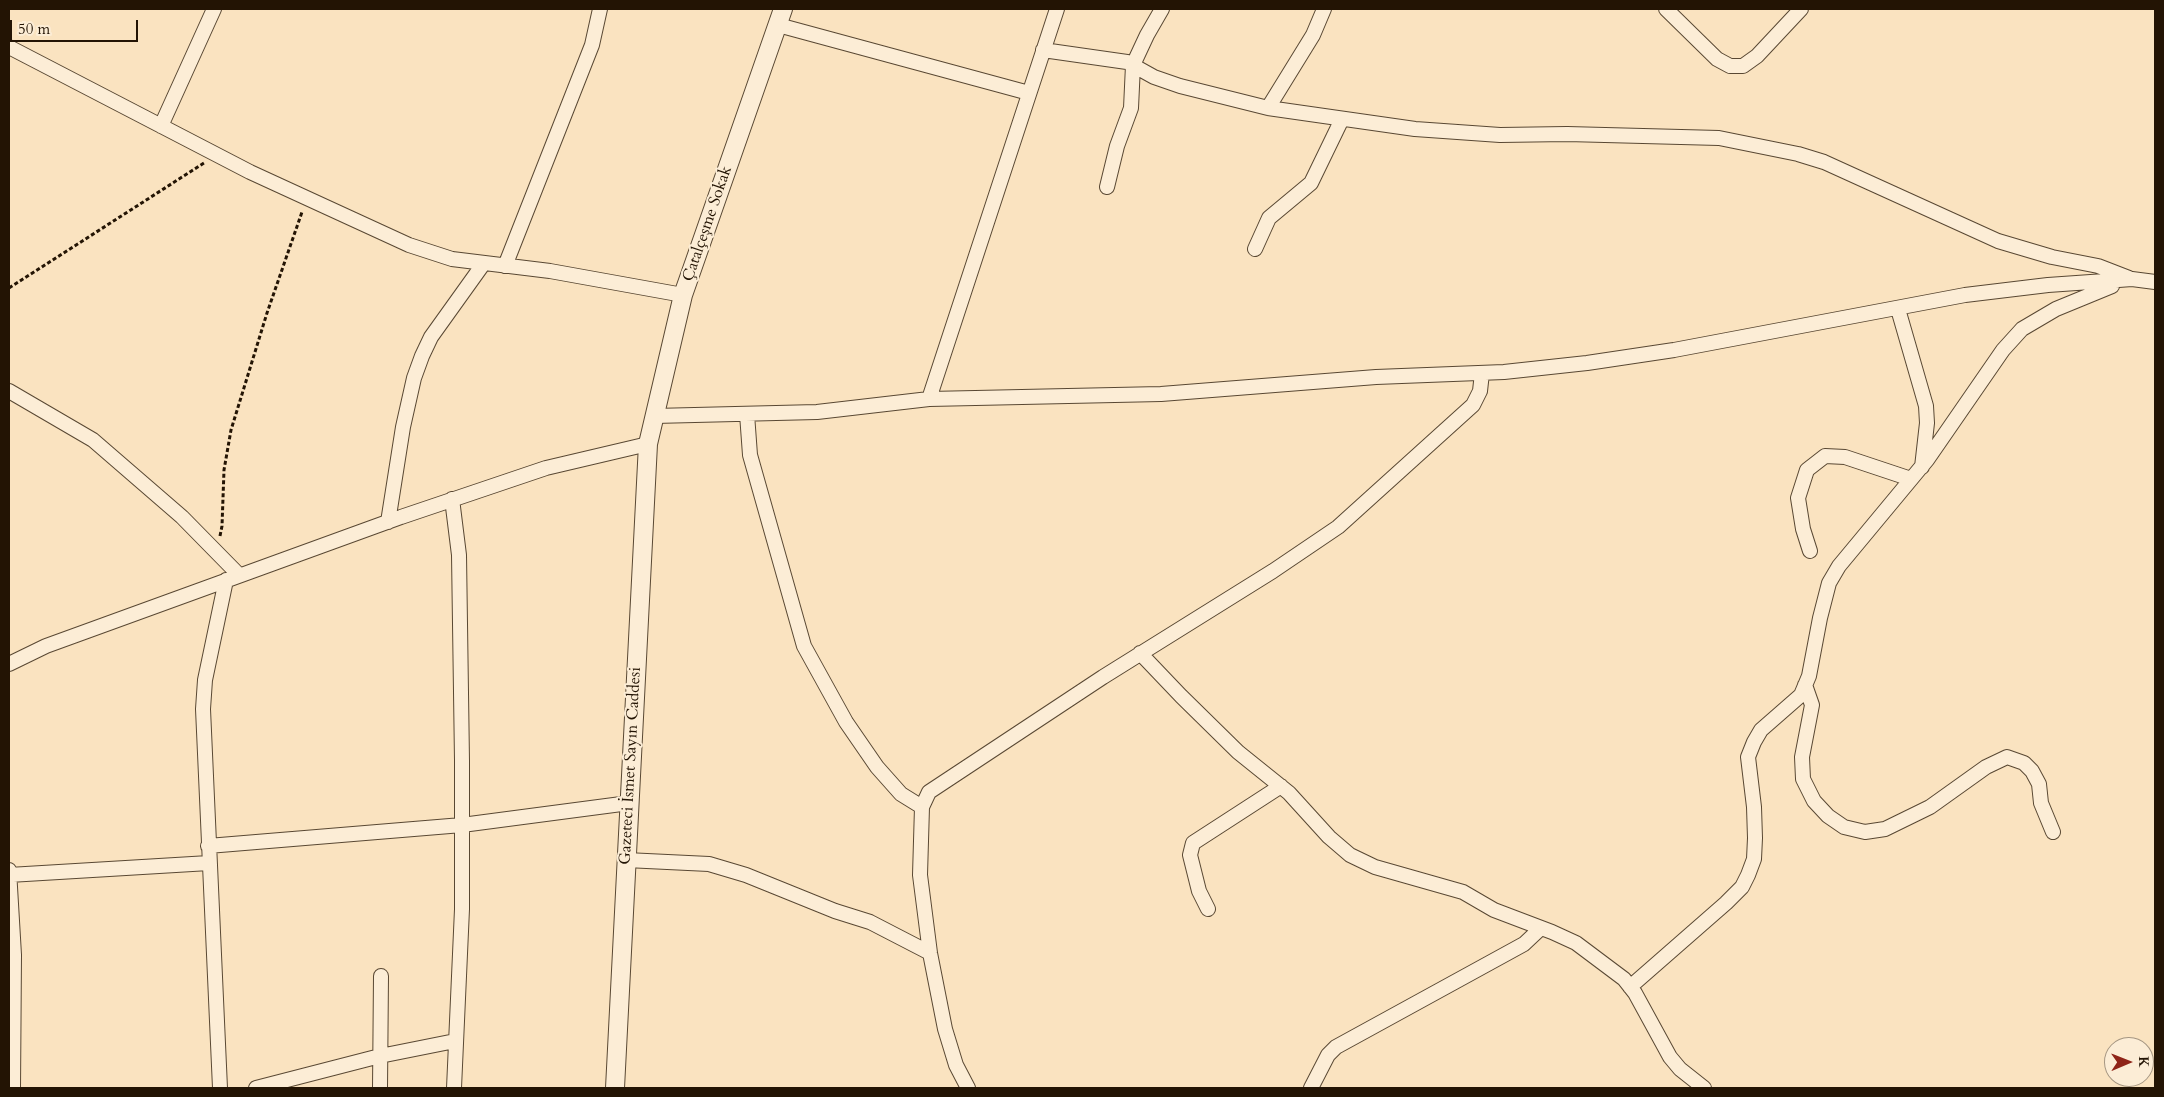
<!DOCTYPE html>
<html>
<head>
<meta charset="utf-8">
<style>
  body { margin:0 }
  #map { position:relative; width:2164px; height:1097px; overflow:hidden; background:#fae3c0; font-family:Cardo,serif }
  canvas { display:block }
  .frame { position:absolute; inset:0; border:10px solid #231404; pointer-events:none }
  .north { position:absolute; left:2104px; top:1037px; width:50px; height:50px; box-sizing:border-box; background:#fcedd6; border:1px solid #a59682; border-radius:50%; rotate:89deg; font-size:14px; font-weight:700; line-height:20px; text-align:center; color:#231404 }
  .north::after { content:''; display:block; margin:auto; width:18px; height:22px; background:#8f2418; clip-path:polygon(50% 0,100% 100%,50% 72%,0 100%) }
  .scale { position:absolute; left:10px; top:20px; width:128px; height:22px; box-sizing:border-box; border:2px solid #231404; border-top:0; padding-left:6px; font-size:15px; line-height:18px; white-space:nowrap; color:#231404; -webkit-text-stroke:4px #fcedd6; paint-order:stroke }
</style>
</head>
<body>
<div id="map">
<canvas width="2164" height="1097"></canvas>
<div class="frame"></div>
<div class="north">K</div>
<div class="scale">50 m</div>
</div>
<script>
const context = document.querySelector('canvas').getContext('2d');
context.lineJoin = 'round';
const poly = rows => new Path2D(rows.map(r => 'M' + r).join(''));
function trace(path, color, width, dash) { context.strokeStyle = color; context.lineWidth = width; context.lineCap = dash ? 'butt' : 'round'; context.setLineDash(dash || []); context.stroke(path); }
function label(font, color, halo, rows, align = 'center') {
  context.font = font + ' Cardo,serif'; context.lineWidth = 4; context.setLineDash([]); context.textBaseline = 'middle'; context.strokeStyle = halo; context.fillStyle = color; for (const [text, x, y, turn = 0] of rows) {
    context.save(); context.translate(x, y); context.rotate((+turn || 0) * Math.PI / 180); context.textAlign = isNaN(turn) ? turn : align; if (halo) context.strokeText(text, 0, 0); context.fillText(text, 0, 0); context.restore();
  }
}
const minor = poly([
  [1666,9,1717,59,1730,66,1743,66,1757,56,1801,9],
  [778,25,1029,93],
  [9,47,250,172,409,245,452,259,550,271,683,295],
  [1043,50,1127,62,1154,77,1180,86,1268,108,1415,129,1500,135,1567,134,1719,138,1798,154,1824,162,1998,241,2052,257,2098,266,2129,278],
  [1268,108,1313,35,1324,9],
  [161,126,214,9],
  [1107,187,1117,146,1131,108,1133,65,1147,35,1162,9],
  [1255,249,1269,218,1311,183,1342,119],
  [505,266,592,45,600,9],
  [1898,309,1926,406,1927,423,1922,467],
  [9,391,93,440,182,517,239,575],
  [929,399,1057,9],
  [747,414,750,455,804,646,846,722,877,767,901,794,922,807],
  [654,416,817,412,929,399,1161,394,1376,377,1504,372,1587,363,1674,350,1965,295,2048,285,2105,281,2132,279,2155,282],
  [452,499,459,555,462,761,462,909,454,1088],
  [388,522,403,427,414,378,422,356,431,337,484,263],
  [1810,551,1803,529,1798,498,1807,470,1825,456,1845,457,1911,479],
  [1140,653,1181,696,1238,752,1289,793,1329,837,1350,855,1375,867,1463,892,1494,910,1552,932,1576,943,1624,979,1635,993,1670,1057,1680,1069,1704,1088],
  [9,664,46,646,401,517,546,468,648,444],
  [1805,685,1812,705,1802,757,1803,779,1814,801,1828,816,1844,827,1865,832,1885,829,1930,807,1986,767,2007,757,2024,763,2032,771,2039,784,2041,803,2053,832],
  [208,846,462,825,629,803],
  [626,860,709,864,746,875,835,911,870,922,930,953],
  [9,870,14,955,13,1088],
  [9,875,209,863],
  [1208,909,1199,891,1190,855,1193,843,1281,786],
  [1630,987,1726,903,1742,887,1748,875,1754,859,1755,838,1754,807,1748,757,1754,742,1761,730,1801,695,1809,676,1820,618,1829,583,1839,566,1927,460,2003,350,2022,329,2056,309,2112,286],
  [220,1088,203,709,205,680,226,580],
  [256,1088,380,1056,455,1041],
  [380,1088,381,976],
  [968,1088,956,1065,945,1029,930,953,920,875,922,807,929,792,1103,677,1273,571,1338,527,1473,405,1480,391,1482,373],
  [1311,1088,1328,1055,1336,1047,1524,944,1541,928]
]);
const tertiary = poly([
  [615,1088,648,444,683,295,783,9]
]);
trace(minor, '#594833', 16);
trace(tertiary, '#594833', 20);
trace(poly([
  [9,288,204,163],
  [220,536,222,526,224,470,231,430,267,313,302,212]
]), '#231404', 3, [4, 2.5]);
trace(minor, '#fcedd6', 14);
trace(tertiary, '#fcedd6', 18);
label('16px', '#231404', '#fcedd6', [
  ["Çatalçeşme Sokak",708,224,-71],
  ["Gazeteci İsmet Sayın Caddesi",631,766,-87]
]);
</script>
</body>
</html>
